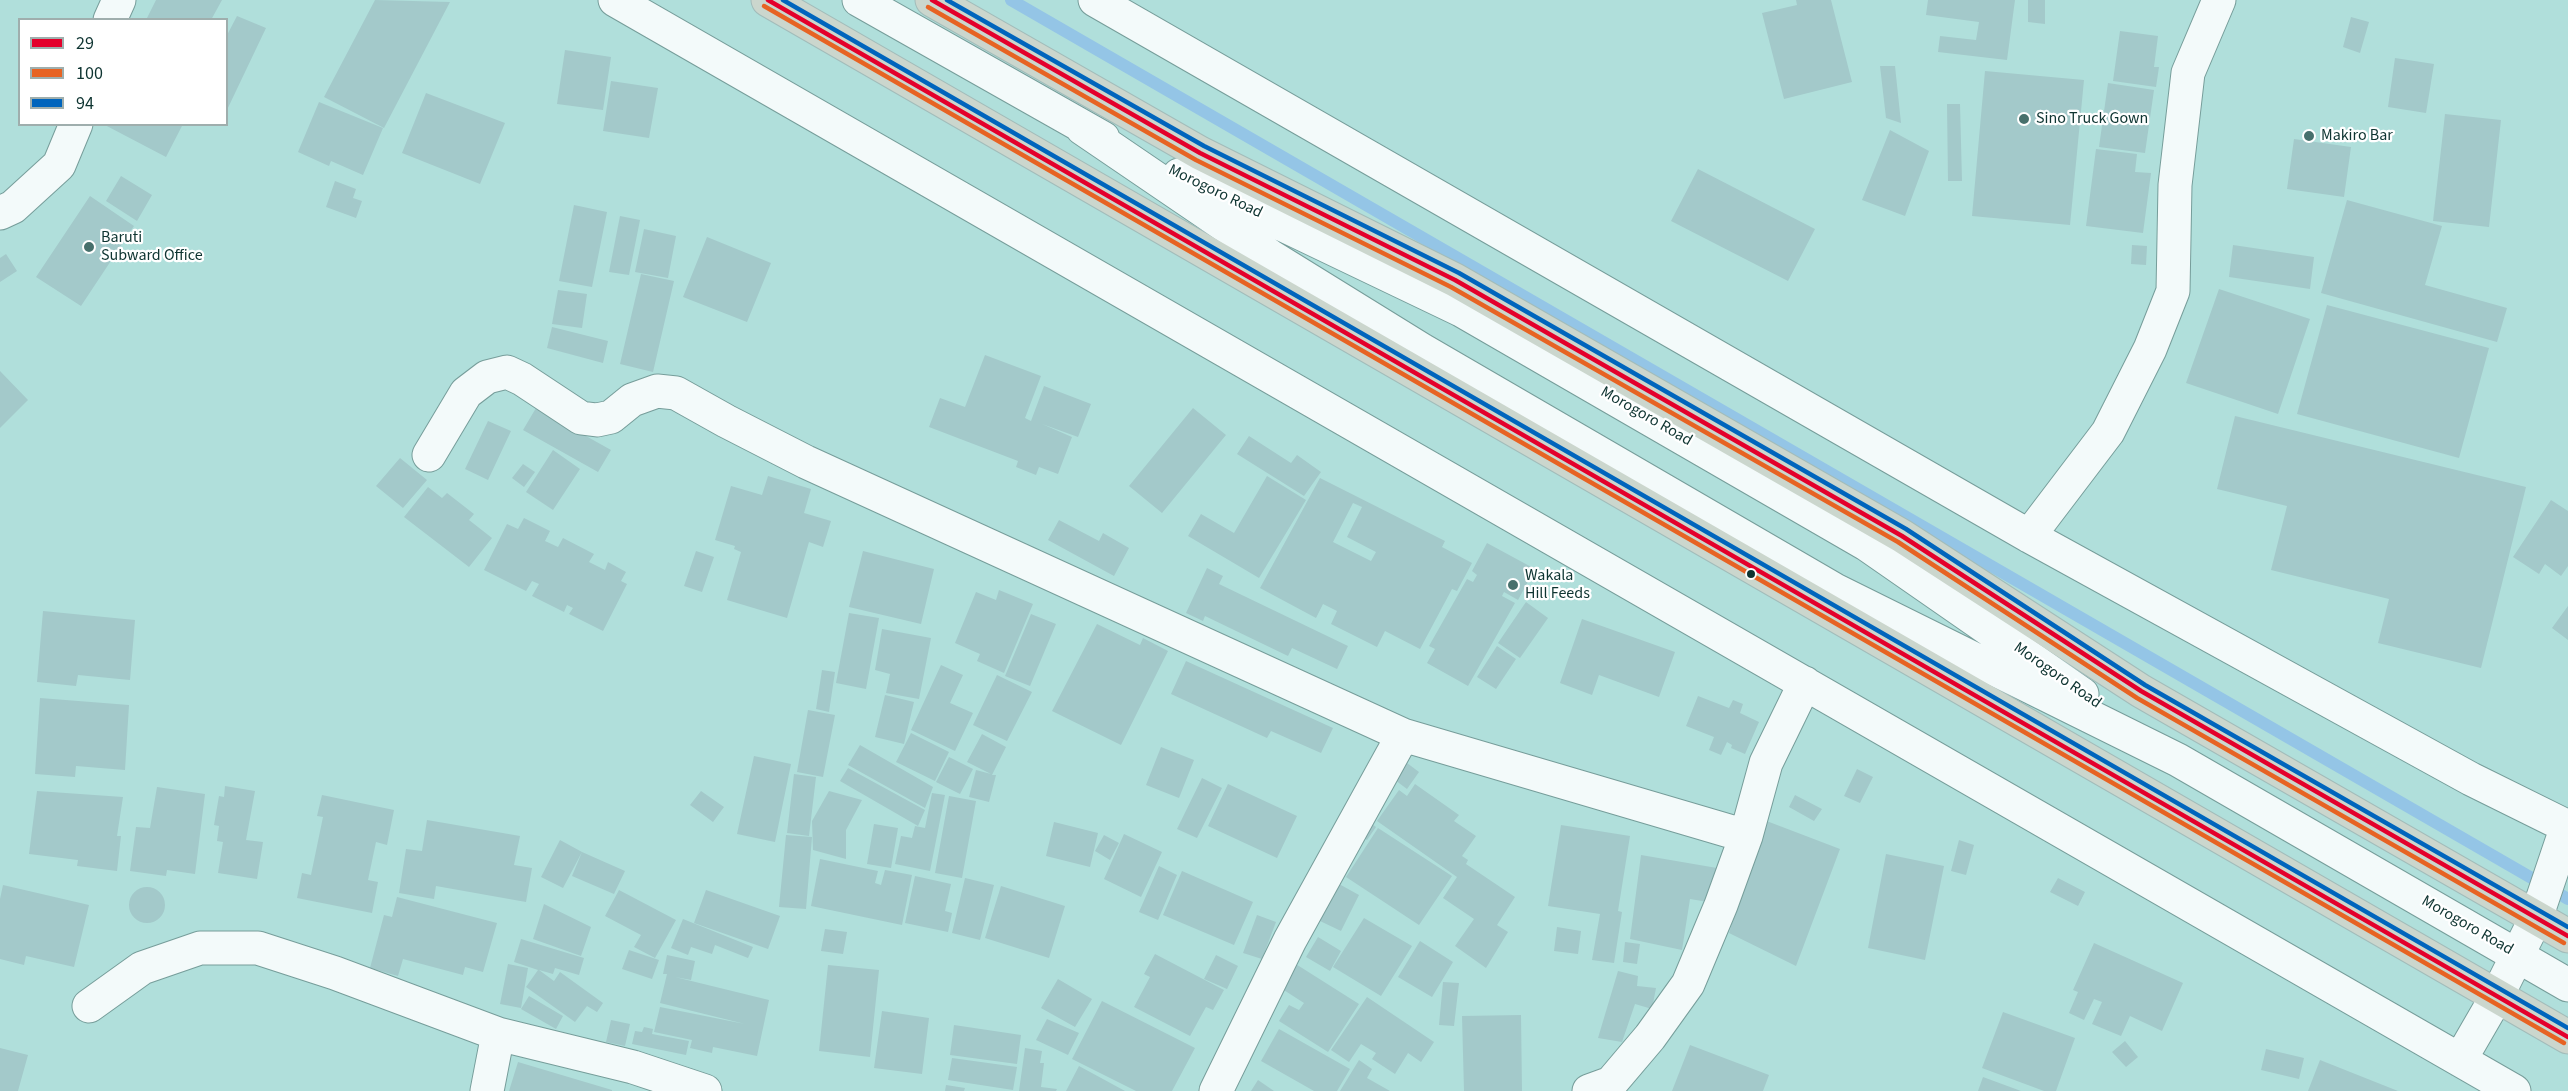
<!DOCTYPE html>
<html>
<head>
<meta charset="utf-8">
<style>
  body { margin:0 }
  #map { position:relative; width:2568px; height:1091px; overflow:hidden; background:#b0dfdb; font-family:"Source Sans 3",sans-serif }
  canvas { display:block }
  .legend { position:absolute; left:18px; top:18px; width:210px; height:108px; box-sizing:border-box; background:#fff; border:2px solid #9faead; margin:0; padding:8px 10px; list-style:none; font-size:18px; color:#0e3431 }
  .legend li { display:flex; align-items:center; gap:12px; height:30px }
  .legend b { width:30px; border:2px solid #9faead }
</style>
</head>
<body>
<div id="map">
<canvas width="2568" height="1091"></canvas>
<ul class="legend">
<li><b style="height:8px;background:#e4002b"></b>29</li>
<li><b style="height:8px;background:#e76323"></b>100</li>
<li><b style="height:8px;background:#0065bd"></b>94</li>
</ul>
</div>
<script>
const context = document.querySelector('canvas').getContext('2d');
context.lineJoin = 'round';
const poly = rows => new Path2D(rows.map(r => 'M' + r).join(''));
function trace(path, color, width, dash) { context.strokeStyle = color; context.lineWidth = width; context.lineCap = dash ? 'butt' : 'round'; context.setLineDash(dash || []); context.stroke(path); }
function fillPath(path, color) { context.fillStyle = color; context.fill(path, 'evenodd'); }
function label(font, color, halo, rows, align = 'center') {
  context.font = font + ' "Source Sans 3",sans-serif'; context.lineWidth = 4.5; context.setLineDash([]); context.textBaseline = 'middle'; context.strokeStyle = halo; context.fillStyle = color; for (const [text, x, y, turn = 0] of rows) {
    context.save(); context.translate(x, y); context.rotate((+turn || 0) * Math.PI / 180); context.textAlign = isNaN(turn) ? turn : align; if (halo) context.strokeText(text, 0, 0); context.fillText(text, 0, 0); context.restore();
  }
}
trace(poly([
  [1011,0,2568,899]
]), '#94c5e6', 12);
fillPath(poly([
  [156,0,222,0,211,20,146,20],
  [375,0,450,2,384,128,324,97],
  [1796,0,1831,0,1852,82,1784,99,1762,13,1797,5],
  [1928,0,2015,0,2007,60,1938,52,1940,36,1976,40,1979,22,1926,15],
  [2028,0,2045,0,2045,24,2028,22],
  [237,16,266,28,226,112,226,37],
  [2351,17,2369,22,2360,53,2343,47],
  [2120,31,2158,36,2154,67,2159,67,2156,87,2113,81],
  [565,50,611,57,603,110,557,104],
  [2395,58,2434,64,2426,113,2388,107],
  [1880,66,1895,66,1901,123,1886,118],
  [1985,71,2084,80,2070,225,1972,216],
  [611,81,658,88,649,138,603,131],
  [2108,83,2154,90,2145,153,2099,147],
  [426,93,505,123,480,184,402,153],
  [319,102,383,128,363,175,331,161,329,166,298,152],
  [1947,104,1960,104,1962,181,1948,181],
  [2445,114,2501,120,2489,227,2433,221],
  [103,124,183,124,166,157],
  [1890,130,1929,151,1905,216,1862,200],
  [2294,139,2351,147,2344,197,2287,189],
  [2096,149,2137,154,2135,172,2151,173,2143,233,2086,226],
  [1698,169,1815,229,1788,281,1671,221],
  [121,176,152,195,137,221,106,201],
  [335,181,356,189,353,198,362,201,356,218,326,207],
  [90,196,134,226,81,306,36,277],
  [2347,200,2442,226,2425,285,2507,308,2497,342,2321,293],
  [574,205,607,212,592,287,559,281],
  [620,216,640,220,629,275,609,272],
  [644,229,676,236,668,278,635,272],
  [707,237,771,263,747,322,683,297],
  [2132,245,2147,246,2146,265,2131,264],
  [2233,245,2314,257,2310,289,2229,277],
  [6,254,17,271,0,282,0,258],
  [641,274,674,281,653,372,620,364],
  [2219,289,2310,319,2278,414,2186,383],
  [558,290,587,294,582,328,552,324],
  [2327,305,2489,348,2459,458,2297,414],
  [552,327,608,341,603,363,547,348],
  [985,355,1041,376,1025,418,1031,421,1044,386,1091,404,1078,437,1042,424,1072,437,1058,474,1039,467,1036,475,1016,467,1018,461,929,427,940,398,965,407],
  [0,371,28,400,0,428],
  [536,408,611,450,598,472,523,430],
  [1193,408,1226,435,1162,513,1129,486],
  [2235,416,2526,487,2481,668,2378,643,2389,599,2271,570,2287,506,2217,489],
  [488,421,511,431,488,480,465,469],
  [1249,436,1291,463,1297,455,1321,472,1304,496,1237,454],
  [553,450,580,469,553,510,526,492],
  [400,458,427,480,403,508,376,486],
  [523,464,535,472,524,487,512,478],
  [768,476,811,489,804,513,831,521,823,547,809,542,787,618,727,600,741,552,734,549,735,546,715,540,731,486,762,495],
  [1267,476,1306,500,1259,578,1188,536,1201,514,1234,533],
  [1320,478,1445,541,1442,547,1472,563,1457,591,1452,589,1420,649,1385,631,1377,647,1331,624,1337,611,1323,604,1316,618,1260,588],
  [1353,503,1362,507,1347,537,1376,552,1371,561,1333,542],
  [428,487,442,498,447,493,474,514,469,520,492,538,469,567,404,517],
  [2551,500,2568,511,2568,566,2561,576,2545,564,2539,574,2513,557],
  [524,518,550,531,545,541,558,547,563,538,594,554,589,562,605,570,608,562,626,572,621,581,627,584,603,631,569,614,573,608,567,605,564,612,532,596,539,584,532,581,526,591,484,570,507,524,518,529],
  [1059,520,1099,541,1103,533,1129,548,1114,576,1048,540],
  [1487,543,1535,569,1518,600,1504,592,1502,596,1515,603,1468,686,1427,663,1435,649,1429,646,1467,579,1473,582,1477,575,1472,571],
  [696,551,714,557,702,592,684,586],
  [863,551,934,569,921,624,849,607],
  [1207,568,1223,576,1219,584,1348,646,1337,669,1292,648,1288,656,1205,616,1203,621,1186,613],
  [999,590,1033,604,1004,673,977,661,980,654,955,643,976,592,996,600],
  [1526,602,1548,618,1520,658,1498,643],
  [2568,606,2568,640,2552,628],
  [43,611,135,620,130,680,78,675,76,686,37,682],
  [849,613,879,618,866,689,836,683],
  [1031,614,1056,624,1030,686,1005,676],
  [1582,619,1675,652,1659,697,1599,675,1592,695,1560,683],
  [1097,624,1140,645,1143,638,1168,651,1121,745,1052,711],
  [882,629,931,638,919,699,886,693,890,674,875,670],
  [1497,646,1516,659,1496,689,1477,677],
  [1186,661,1333,728,1321,753,1271,731,1267,738,1171,694],
  [941,665,963,675,950,703,973,713,955,751,911,730],
  [822,670,835,672,829,712,816,709],
  [997,675,1032,692,1007,741,973,725],
  [885,695,914,702,904,744,875,737],
  [1698,696,1729,708,1733,700,1743,704,1740,713,1759,722,1745,754,1731,748,1732,745,1727,742,1721,755,1709,750,1714,737,1686,726],
  [40,698,129,705,125,770,76,766,75,777,35,774],
  [808,710,835,715,823,777,797,772],
  [911,733,949,752,935,781,896,762],
  [982,734,1006,747,992,775,996,775,989,802,969,797,976,770,991,774,967,762],
  [860,745,933,787,925,808,848,765],
  [1161,747,1194,760,1179,798,1146,785],
  [754,756,791,764,775,842,737,834],
  [949,757,973,769,960,794,936,782],
  [1407,763,1419,772,1407,789,1395,780],
  [848,768,925,810,918,826,840,781],
  [1857,769,1873,777,1860,803,1844,796],
  [794,774,816,777,809,836,787,833],
  [1202,778,1222,788,1197,838,1177,829],
  [1228,784,1297,816,1277,858,1208,826],
  [1415,784,1459,815,1454,821,1476,836,1462,856,1468,860,1466,864,1515,897,1497,925,1508,932,1486,968,1455,946,1474,919,1443,898,1457,877,1377,821,1399,790,1407,796],
  [225,786,255,791,246,840,263,842,257,879,218,873,223,842,217,841,219,826,214,825,219,796,224,797],
  [157,787,205,794,195,874,167,870,166,876,130,871,136,827,150,828],
  [37,791,123,797,117,836,121,836,117,871,77,866,78,860,29,854],
  [701,791,724,807,713,822,690,805],
  [829,791,862,800,846,830,846,859,813,850,812,821],
  [932,793,945,795,930,871,895,864,901,836,912,838,915,826,925,828],
  [322,795,394,810,387,845,376,842,368,880,378,882,372,913,297,898,302,873,311,875,323,817,317,816],
  [1795,795,1822,809,1814,821,1789,807],
  [949,796,976,801,962,878,935,873],
  [1361,816,1376,827,1367,840,1351,830],
  [427,820,520,836,514,865,532,868,526,902,436,886,434,899,399,893,406,849,422,851],
  [1764,820,1840,849,1796,966,1729,933],
  [1054,822,1098,833,1090,867,1046,856],
  [874,824,898,828,891,868,867,864],
  [1561,825,1630,836,1618,911,1622,912,1614,963,1592,960,1600,914,1548,906],
  [1378,828,1452,876,1419,925,1346,877],
  [1124,834,1162,852,1141,897,1104,879],
  [786,835,812,837,806,909,779,907],
  [1104,835,1119,843,1110,860,1095,851],
  [560,840,582,852,563,888,541,877],
  [1959,840,1974,845,1966,875,1951,871],
  [582,852,625,871,614,894,572,876],
  [1886,854,1944,866,1925,960,1868,948],
  [1641,855,1717,868,1708,902,1690,899,1682,950,1630,939],
  [820,859,878,871,875,883,881,885,885,870,912,875,902,925,811,906],
  [1159,866,1177,875,1158,920,1139,912],
  [1182,871,1253,902,1234,945,1163,915],
  [915,876,951,884,945,911,952,913,948,932,905,923],
  [965,878,994,885,980,940,952,933],
  [2058,878,2085,892,2078,906,2050,892],
  [1339,884,1359,895,1341,931,1320,921],
  [3,885,89,905,74,967,26,956,24,965,0,959,0,899],
  [1001,886,1065,906,1049,958,985,938],
  '129 905a18 18 0 1 1 36 0a18 18 0 1 1-36 0Z',
  [619,890,676,920,655,958,634,947,641,935,605,916],
  [706,890,780,916,768,949,694,923],
  [397,897,497,923,483,972,465,967,463,975,403,959,398,976,370,968,384,915,392,917],
  [544,904,591,927,581,956,533,939],
  [1257,915,1276,922,1262,959,1243,953],
  [1364,918,1412,946,1381,996,1333,967],
  [683,919,753,947,748,958,715,945,712,954,691,947,688,955,671,948],
  [1557,927,1581,931,1578,954,1554,951],
  [825,929,847,932,843,954,821,951],
  [1318,937,1341,951,1330,971,1306,957],
  [521,939,584,958,579,975,555,968,553,974,539,970,554,981,560,972,603,1003,597,1012,587,1006,575,1022,526,987,538,970,514,962],
  [1420,941,1453,962,1432,997,1398,977],
  [1625,942,1640,944,1637,964,1623,962],
  [2094,943,2183,983,2162,1031,2130,1016,2121,1036,2092,1024,2102,1002,2094,999,2084,1020,2069,1013,2078,992,2073,990],
  [629,950,659,960,652,979,622,969],
  [1155,954,1224,990,1213,1010,1206,1007,1190,1036,1134,1007,1150,977,1144,974],
  [667,955,695,961,691,980,675,977,769,1000,757,1056,713,1047,712,1053,690,1048,692,1040,654,1032,660,1007,745,1024,660,1003,667,974,663,974],
  [1216,955,1238,966,1227,989,1204,979],
  [1291,961,1359,1004,1328,1052,1279,1021,1289,1005,1299,1010,1304,1003,1276,985],
  [508,964,528,968,521,1008,500,1004],
  [828,965,879,970,870,1057,819,1051],
  [1618,971,1638,976,1637,986,1656,988,1652,1009,1635,1004,1622,1042,1598,1038],
  [1058,979,1092,999,1075,1027,1041,1008],
  [1443,982,1459,983,1454,1026,1439,1025],
  [529,996,563,1016,556,1029,521,1009],
  [1367,997,1434,1042,1421,1062,1408,1053,1395,1074,1372,1059,1376,1053,1361,1044,1349,1062,1331,1050],
  [1102,1001,1195,1048,1172,1091,1136,1091,1072,1059],
  [882,1011,929,1018,922,1074,874,1068],
  [2003,1012,2075,1038,2056,1091,2044,1091,1982,1068],
  [1521,1015,1522,1091,1464,1091,1462,1016],
  [1047,1019,1079,1033,1068,1055,1036,1040],
  [611,1020,630,1024,625,1046,606,1042],
  [954,1025,1021,1035,1017,1064,950,1055],
  [644,1027,653,1029,652,1034,689,1041,686,1055,632,1044,635,1031,642,1032],
  [1279,1029,1350,1069,1337,1091,1314,1091,1261,1061],
  [2125,1041,2138,1057,2126,1067,2112,1052],
  [1690,1045,1769,1075,1763,1091,1672,1091],
  [0,1048,28,1055,18,1091,0,1091],
  [1025,1048,1042,1051,1040,1063,1044,1063,1041,1087,1057,1089,1056,1091,1019,1091],
  [2266,1049,2304,1058,2299,1079,2261,1070],
  [952,1058,1017,1067,1013,1090,948,1080],
  [1359,1060,1372,1069,1367,1078,1390,1091,1340,1091],
  [2320,1060,2398,1091,2308,1091],
  [518,1062,612,1090,612,1091,509,1091],
  [1079,1066,1125,1091,1066,1091],
  [1983,1077,2021,1091,1978,1091],
  [1258,1080,1274,1091,1251,1091],
  [946,1085,965,1088,964,1091,945,1091]
]), '#a3c9ca');
const minor = poly([
  [615,0,2514,1091],
  [859,0,1103,138],
  [1095,0,2029,536,2471,779,2568,827],
  [110,20,119,0],
  [1082,128,1270,256,1422,350,1835,590,2178,760,2568,985],
  [1179,175,1461,310,1866,544,2082,694],
  [0,213,13,207,59,165,76,124],
  [429,455,466,393,487,377,507,372,522,379,581,418,597,420,611,417,632,400,657,391,676,393,726,421,806,462,1403,735,1746,836],
  [2029,536,2108,432,2150,349,2173,291,2175,185,2188,73,2219,0],
  [89,1006,142,968,200,948,258,948,335,973,498,1034,633,1067,705,1091],
  [2460,1060,2497,996,2536,918,2567,826],
  [487,1091,498,1034],
  [1216,1091,1290,940,1403,735],
  [1589,1091,1611,1083,1650,1037,1688,984,1721,905,1746,836,1766,763,1805,683]
]);
const highway = poly([
  [768,0,2568,1037],
  [932,0,1200,153,1455,280,1902,536,2141,691,2568,936]
]);
trace(minor, '#769d9a', 35);
trace(highway, '#a2bcba', 35);
trace(minor, '#f3fafa', 33);
trace(highway, '#cbd6cd', 33);
trace(poly([
  [768,0,2568,1037],
  [932,0,1200,153,1455,280,1902,536,2141,691,2568,936]
]), '#e4002b', 4.5);
trace(poly([
  [764,6,2564,1043],
  [928,7,1196,160,1451,287,1898,542,2137,698,2564,943]
]), '#e76323', 4.5);
trace(poly([
  [783,0,2568,1028],
  [947,0,1204,146,1459,273,1906,529,2145,685,2568,927]
]), '#0065bd', 4.5);
for (const [x, y, r, color] of [
  [2024,119,6,"#47706c"],
  [2309,136,6,"#47706c"],
  [89,247,6,"#47706c"],
  [1751,574,5,"#0e3431"],
  [1513,585,6,"#47706c"]
]) { const dot = new Path2D(); dot.arc(x, y, r, 0, 2 * Math.PI); context.fillStyle = color; context.fill(dot); trace(dot, '#fff', 2); }
label('16px', '#0e3431', '#fff', [
  ["Sino Truck Gown",2036,119],
  ["Makiro Bar",2321,136],
  ["Baruti",101,238],
  ["Subward Office",101,256],
  ["Wakala",1525,576],
  ["Hill Feeds",1525,594]
], 'left');
label('16px', '#0e3431', '#fff', [
  ["Morogoro Road",1215,192,26],
  ["Morogoro Road",1646,417,30],
  ["Morogoro Road",2057,676,35],
  ["Morogoro Road",2467,926,30]
]);
</script>
</body>
</html>
